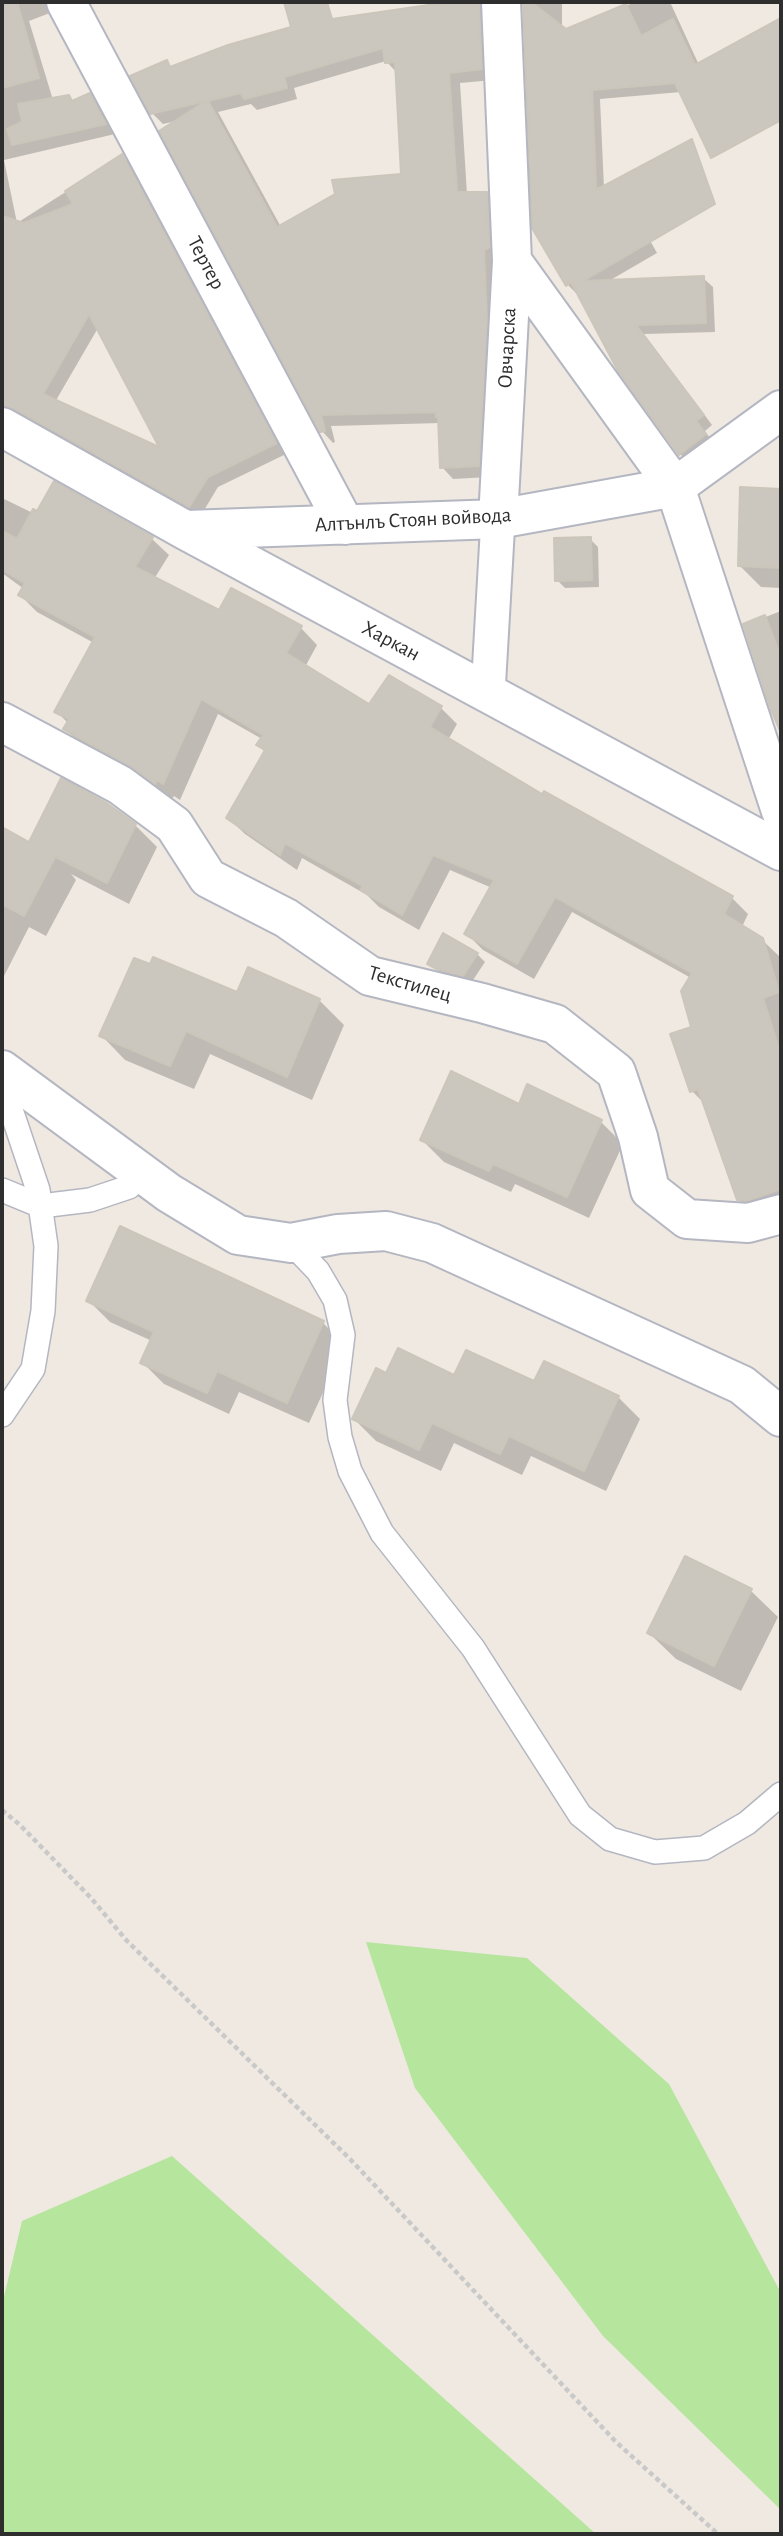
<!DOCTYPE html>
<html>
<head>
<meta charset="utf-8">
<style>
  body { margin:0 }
  #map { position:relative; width:783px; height:2536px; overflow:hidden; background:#efe9e1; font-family:"Alegreya Sans",sans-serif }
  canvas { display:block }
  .frame { position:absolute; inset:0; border:4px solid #2e2e2e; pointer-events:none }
</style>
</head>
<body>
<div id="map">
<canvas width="783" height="2536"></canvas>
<div class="frame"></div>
</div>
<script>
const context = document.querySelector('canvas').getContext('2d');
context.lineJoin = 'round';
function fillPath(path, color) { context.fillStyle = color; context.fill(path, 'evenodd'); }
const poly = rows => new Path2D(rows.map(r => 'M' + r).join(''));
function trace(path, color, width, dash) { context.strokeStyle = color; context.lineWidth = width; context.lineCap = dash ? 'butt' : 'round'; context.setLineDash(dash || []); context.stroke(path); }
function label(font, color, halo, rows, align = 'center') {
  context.font = font + ' "Alegreya Sans",sans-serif'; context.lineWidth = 6; context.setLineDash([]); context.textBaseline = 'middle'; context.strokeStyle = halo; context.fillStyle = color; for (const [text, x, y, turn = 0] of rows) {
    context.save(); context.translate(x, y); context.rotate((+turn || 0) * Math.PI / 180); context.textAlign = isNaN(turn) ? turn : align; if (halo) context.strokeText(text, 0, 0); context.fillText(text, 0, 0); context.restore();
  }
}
fillPath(poly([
  [366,1942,527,1958,669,2084,781,2293,781,2510,603,2336,415,2088],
  [172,2156,596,2534,2,2534,2,2305,22,2221]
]), '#b6e59e');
fillPath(poly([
  [2,2,58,2,55,11,29,21,53,100,68,97,74,102,89,95,100,106,115,134,4,160,17,223,122,156,133,167,286,454,218,487,200,517,2,414],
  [98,328,163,450,55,402],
  [455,2,489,2,493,80,460,83,467,194,486,193,498,205,490,477,453,479,442,467,440,423,331,426,335,442,333,443,322,431,176,121,163,124,152,113,167,62,172,68],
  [386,61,397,73,403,176,281,227,218,112,251,104,257,110,297,99,294,88],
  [525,2,562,2,562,33,635,2,670,2,699,65,681,92,600,99,604,188,623,192,657,253,607,282,703,278,713,287,715,332,644,334,712,425,705,431,714,444,690,463,680,454,579,293,577,294,568,285,534,227],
  [742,489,781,491,781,588,761,587,739,565],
  [2,498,37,515,152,539,169,555,154,579,219,613,301,628,317,645,305,667,370,706,441,708,457,724,448,740,543,797,732,898,748,914,742,927,761,939,779,956,781,964,781,1212,755,1216,738,1199,704,1103,692,1091,691,978,572,912,534,979,483,950,466,933,492,888,450,870,419,930,379,907,367,895,302,858,297,870,245,834,228,818,265,752,258,745,262,739,218,714,180,800,174,796,172,799,149,782,82,745,65,729,68,723,56,711,94,643,37,612,20,595,24,589,2,573],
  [590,539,598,547,599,587,565,588,557,580],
  [781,611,781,736,745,625],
  [135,825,157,847,129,904,71,874,76,880,46,936,29,927,2,980,2,829,30,844],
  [444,935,477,954,485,962,471,983,446,977,429,964],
  [249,969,319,1000,344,1025,312,1100,210,1054,194,1089,125,1060,101,1035,238,995],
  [520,1106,601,1122,623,1144,589,1218,515,1184,511,1192,444,1162,422,1140],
  [88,1300,323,1323,345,1345,309,1423,239,1392,229,1414,164,1384,142,1362,152,1341,110,1322],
  [387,1375,535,1384,618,1397,640,1419,606,1491,531,1456,522,1475,454,1443,441,1471,376,1441,354,1419],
  [686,1558,751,1591,778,1617,741,1691,676,1659,649,1633]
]), '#0003');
const building = poly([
  [2,2,17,2,39,78,2,88,2,2],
  [284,2,327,2,332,19,449,2,479,2,482,69,449,73,457,192,487,192,490,247,484,250,487,325,479,466,440,468,438,417,436,417,436,412,321,415,325,431,320,432,159,131,206,101,150,114,130,76,167,60,170,67,228,45,291,27,284,2],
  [383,48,385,63,395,62,401,174,332,180,335,194,277,227,208,101,241,93,244,99,287,88,284,77,383,48],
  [523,2,531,2,566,29,626,4,641,36,673,19,695,65,781,18,781,120,711,158,675,83,592,90,596,188,599,188,596,190,692,139,715,204,583,281,704,276,706,323,636,325,704,415,696,421,706,434,679,455,618,371,571,282,566,286,532,228,523,2],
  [90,93,106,124,12,145,7,129,22,122,18,104,69,95,72,101,90,93],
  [122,154,277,443,208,477,189,507,13,408,2,405,2,216,24,223,73,204,65,191,122,154],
  [89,314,159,447,43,394,89,314],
  [54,481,153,537,135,567,219,610,231,588,269,608,302,626,286,653,369,704,389,675,442,706,430,727,542,794,544,791,733,896,724,914,763,938,779,992,763,998,781,1055,781,1189,746,1201,737,1200,698,1089,690,1092,670,1034,691,1027,681,991,692,973,555,897,517,964,464,934,494,880,433,855,402,915,360,890,363,886,285,843,280,855,226,818,265,750,256,745,263,735,201,699,163,784,157,780,155,784,130,766,63,729,69,719,54,712,95,637,18,595,25,583,2,570,2,531,17,539,33,509,37,511,54,481],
  [740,487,781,489,781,568,738,566,740,487],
  [591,537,592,580,555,581,554,538,591,537],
  [765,615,781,657,781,733,771,710,743,624,765,615],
  [61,778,108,804,136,824,107,883,52,855,55,857,24,916,2,904,2,827,29,842,61,778],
  [443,933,478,953,463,976,436,969,427,964,443,933],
  [153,957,237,992,248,967,320,999,287,1077,186,1031,170,1066,99,1036,134,958,150,964,153,957],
  [451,1071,519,1104,527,1084,602,1120,567,1197,493,1164,489,1171,420,1140,451,1071],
  [120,1226,324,1321,287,1403,217,1371,207,1393,140,1363,154,1332,86,1301,120,1226],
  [398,1348,454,1375,466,1350,534,1381,544,1361,619,1396,584,1471,509,1436,500,1454,432,1423,419,1450,352,1419,376,1368,386,1373,398,1348],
  [685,1556,752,1589,714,1666,647,1633,685,1556]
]);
fillPath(building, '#cbc7bf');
trace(building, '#cbc5ba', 2);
const service = poly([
  [2,1083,38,1190,46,1246,43,1311,33,1369,2,1415],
  [2,1190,41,1206,90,1200,129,1187,143,1173],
  [291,1243,318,1271,335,1300,343,1335,335,1400,340,1437,350,1471,382,1533,473,1648,580,1815,610,1839,655,1852,704,1848,747,1823,781,1794]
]);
const pedestrian = poly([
  [488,693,498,519]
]);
const minor = poly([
  [66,2,345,525],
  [512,261,675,487,781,811],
  [2,427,185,530,781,851],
  [498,519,512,261,501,2],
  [187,530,498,519,675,487,781,410],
  [2,722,120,785,174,825,208,878,286,918,370,976,482,1003,555,1024,616,1072,638,1137,650,1190,687,1219,748,1223,781,1214],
  [2,1070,169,1193,238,1235,291,1243,338,1234,386,1231,432,1243,742,1385,781,1417]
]);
trace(service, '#b4b7c1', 26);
trace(pedestrian, '#b4b7c1', 37);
trace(minor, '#b4b7c1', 42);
trace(poly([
  [2,1810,20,1825,91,1898,127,1941,350,2159,616,2442,718,2534]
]), '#c9c9c9', 4.5, [5, 3.5]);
trace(service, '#fff', 23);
trace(pedestrian, '#fff', 33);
trace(minor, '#fff', 38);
label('21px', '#2e2e2e', '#fff', [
  ["Тертер",206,263,62],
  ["Овчарска",507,348,-87],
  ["Алтънлъ Стоян войвода",413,520,-3],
  ["Харкан",391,641,28],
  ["Текстилец",410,984,16]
]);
</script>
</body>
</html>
